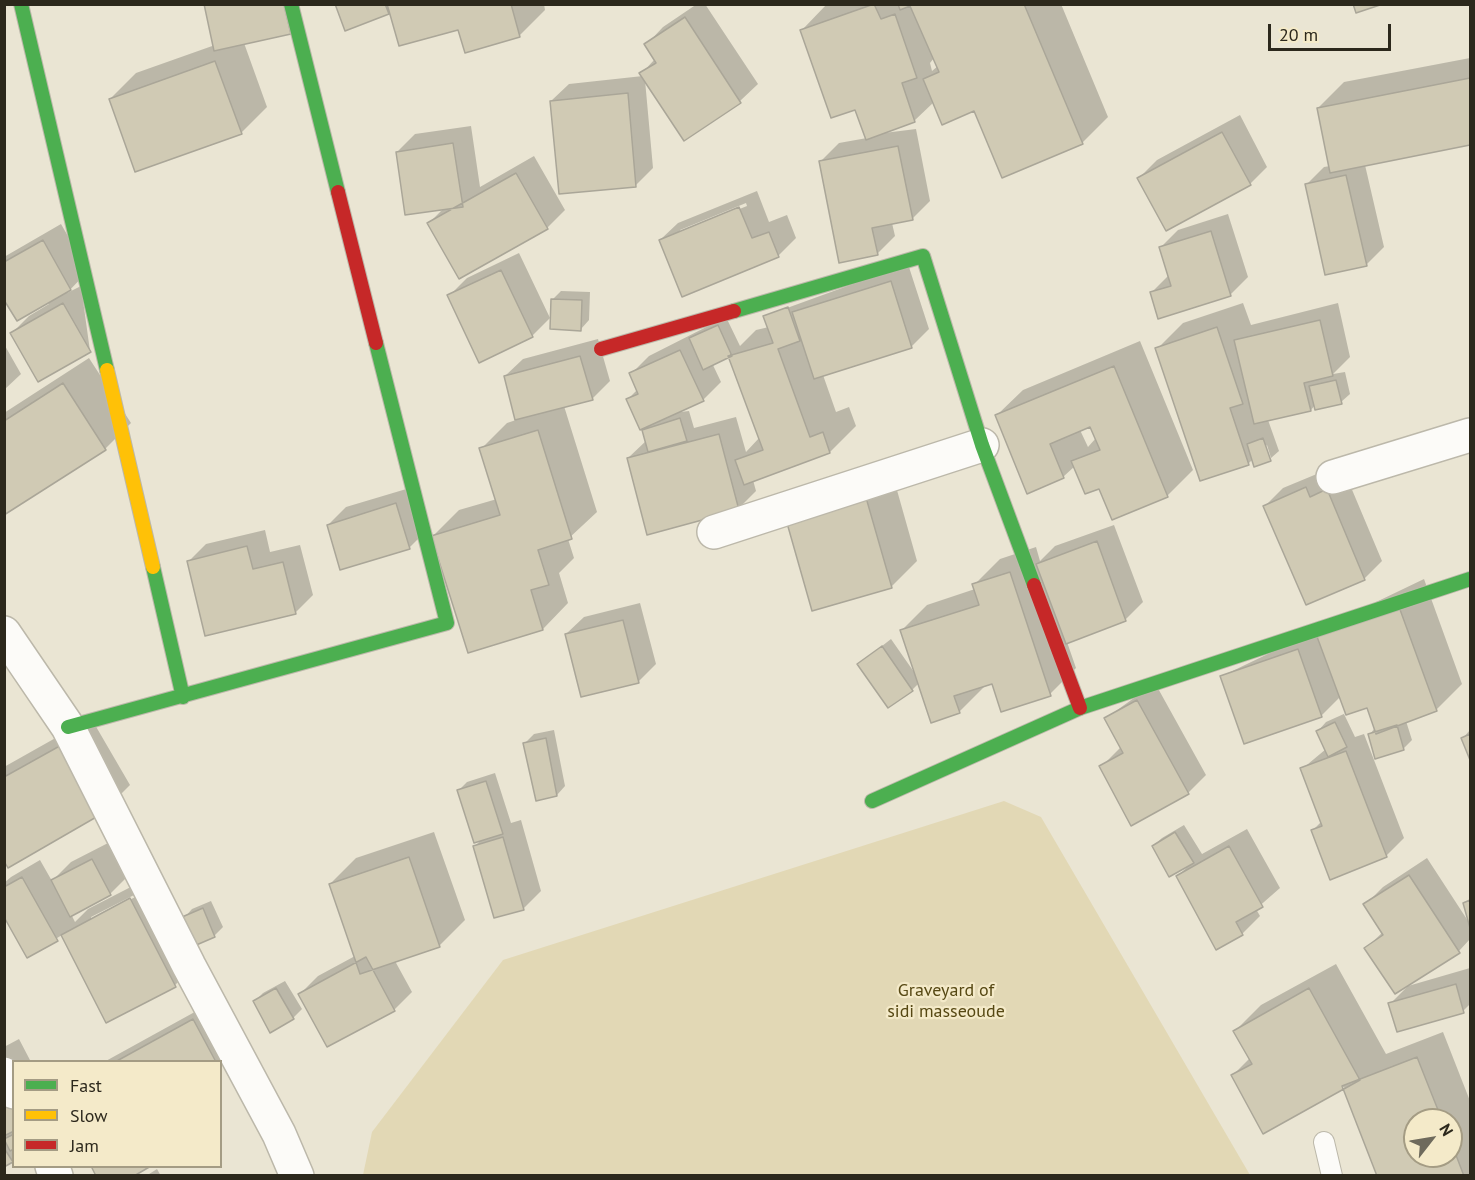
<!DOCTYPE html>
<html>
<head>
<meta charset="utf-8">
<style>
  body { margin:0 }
  #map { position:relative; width:1475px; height:1180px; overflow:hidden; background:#eae5d3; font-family:"PT Sans",sans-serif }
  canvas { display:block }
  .frame { position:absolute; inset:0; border:6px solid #2c281c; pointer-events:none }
  .legend { position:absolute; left:12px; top:1060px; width:210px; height:108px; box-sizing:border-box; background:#f4eac9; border:2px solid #a49c84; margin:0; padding:8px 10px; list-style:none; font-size:18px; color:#2c281c }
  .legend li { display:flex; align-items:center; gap:12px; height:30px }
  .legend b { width:30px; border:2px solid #a49c84 }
  .north { position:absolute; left:1403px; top:1108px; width:60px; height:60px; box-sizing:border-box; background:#f4eac9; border:2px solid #a49c84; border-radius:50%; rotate:59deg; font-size:16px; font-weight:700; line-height:24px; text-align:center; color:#2c281c }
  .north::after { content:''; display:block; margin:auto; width:21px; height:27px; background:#6e6a5c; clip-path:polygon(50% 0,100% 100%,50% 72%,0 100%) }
  .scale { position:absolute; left:1268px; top:24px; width:123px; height:27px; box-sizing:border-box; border:3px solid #2c281c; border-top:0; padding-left:8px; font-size:18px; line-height:21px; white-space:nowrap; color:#2c281c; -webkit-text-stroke:4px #f4eac9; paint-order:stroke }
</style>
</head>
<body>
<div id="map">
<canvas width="1475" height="1180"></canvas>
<div class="frame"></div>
<ul class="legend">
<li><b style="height:8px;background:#4caf50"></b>Fast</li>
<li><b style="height:8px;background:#ffc107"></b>Slow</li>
<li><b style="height:8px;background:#c62828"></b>Jam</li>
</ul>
<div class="north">N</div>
<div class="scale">20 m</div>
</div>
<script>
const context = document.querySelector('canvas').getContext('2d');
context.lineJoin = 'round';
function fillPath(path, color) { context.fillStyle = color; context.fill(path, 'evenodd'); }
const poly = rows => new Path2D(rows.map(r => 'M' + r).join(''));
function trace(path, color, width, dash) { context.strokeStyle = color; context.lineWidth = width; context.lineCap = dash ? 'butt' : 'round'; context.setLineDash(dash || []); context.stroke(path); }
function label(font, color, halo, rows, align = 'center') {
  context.font = font + ' "PT Sans",sans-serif'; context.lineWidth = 4.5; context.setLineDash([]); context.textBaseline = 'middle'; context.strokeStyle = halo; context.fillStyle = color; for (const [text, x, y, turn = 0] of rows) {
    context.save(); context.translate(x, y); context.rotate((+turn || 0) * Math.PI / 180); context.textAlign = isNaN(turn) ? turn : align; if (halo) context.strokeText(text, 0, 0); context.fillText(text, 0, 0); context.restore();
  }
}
fillPath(poly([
  [1004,801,1041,817,1250,1175,363,1175,372,1132,503,960]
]), '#e2d8b5');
fillPath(poly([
  [337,4,544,4,545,10,519,36,459,28,391,10,388,13],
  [697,4,705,4,758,84,740,101,685,139,645,80,653,168,636,185,551,101,569,84,643,76,641,74,655,59,646,45,663,27],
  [827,4,1061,4,1108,117,1082,143,975,109,934,102,914,121,876,134,916,129,930,201,912,219,892,223,895,236,877,254,821,161,839,143,867,138,856,108,802,30],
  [934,58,938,66,932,71,930,63],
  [244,43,267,107,241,133,110,99,136,73,215,45],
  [1470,58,1470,144,1365,165,1384,247,1366,265,1306,185,1324,167,1330,166,1318,108,1344,82],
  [1240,115,1267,167,1250,184,1139,178,1157,160],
  [471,126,480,187,534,156,565,210,547,228,429,223,444,208,397,152,415,134],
  [757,191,769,222,787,215,796,238,778,256,682,295,660,240,678,223],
  [746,203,747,206,680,233,680,230],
  [1228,214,1248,277,1230,295,1152,292,1169,275,1161,247,1178,230],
  [61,224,88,271,67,293,81,286,90,351,12,333,29,316,49,304,48,302,4,297,4,257],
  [519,253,550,318,532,336,449,296,467,278],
  [908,264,929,329,911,347,823,375,836,412,849,407,856,426,830,452,753,480,756,491,738,509,628,458,647,440,644,430,650,424,628,399,638,389,631,374,649,356,726,317,740,346,756,330,769,327,765,316],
  [729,354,760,437,746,452,736,417,694,428,689,411,672,413,703,400,721,382,712,363],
  [561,291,590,292,589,320,581,329,552,300],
  [1243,303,1251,325,1338,303,1350,357,1333,374,1345,372,1350,394,1341,402,1315,405,1311,410,1268,420,1279,451,1271,458,1267,445,1248,464,1157,349,1183,323],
  [598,339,610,381,592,399,564,406,597,512,568,539,574,558,559,573,568,603,543,629,433,536,459,510,497,499,481,449,507,423,516,420,505,376,523,359],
  [1140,341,1193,470,1167,496,1100,487,1075,466,1063,477,997,415,1023,390],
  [1091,425,1096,438,1088,447,1080,430],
  [4,344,21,374,4,390],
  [89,358,131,423,105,449,4,513,4,413],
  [891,469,917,561,891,587,787,517],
  [1324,471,1345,473,1382,561,1364,579,1265,506,1283,488],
  [413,487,427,530,409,548,328,525,346,507],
  [1114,525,1143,602,1125,620,1067,642,1076,668,1050,694,993,682,985,686,959,712,919,683,912,690,859,664,891,639,914,672,901,631,927,605,975,589,974,585,1000,559,1036,547,1040,561,1055,546],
  [265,530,270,552,300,545,313,595,295,613,189,561,206,544],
  [1424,579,1462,684,1436,710,1406,721,1412,740,1403,749,1370,734,1375,728,1367,706,1344,714,1355,737,1364,734,1404,838,1386,856,1313,830,1322,821,1302,769,1326,749,1318,731,1326,722,1346,713,1340,697,1321,716,1222,676],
  [640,603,656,664,638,682,566,634,584,617],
  [1155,683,1206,775,1188,793,1101,767,1121,747,1106,718],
  [91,718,130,785,104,811,4,858,4,767],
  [554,730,565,786,557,795,525,743,534,734],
  [1470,730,1470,756,1463,738],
  [495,773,511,823,521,820,541,891,523,909,475,846,482,839,458,791,467,782],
  [1184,825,1202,854,1247,829,1280,888,1256,909,1260,916,1242,934,1178,876,1188,866,1153,846,1162,838],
  [434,832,465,920,439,946,395,961,412,992,394,1010,300,994,318,976,355,956,330,884,356,858],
  [110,842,128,876,110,894,71,914,75,922,88,909,156,874,191,940,184,918,192,909,211,901,223,927,214,936,193,945,201,960,175,985,62,935,28,956,4,914,4,883,11,877,40,860,52,881,71,862],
  [136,894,137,896,91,921,91,917],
  [1427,858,1470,924,1470,939,1459,951,1366,948,1383,932,1365,905,1383,887],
  [1336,964,1386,1054,1443,1032,1470,1101,1470,1176,1379,1176,1344,1087,1232,1076,1250,1058,1235,1031,1261,1005],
  [1415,1120,1451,1120,1451,1156,1415,1156],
  [1470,968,1470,1004,1463,1011,1390,1004,1408,986],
  [285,981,302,1009,293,1018,255,1001,263,993],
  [211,1003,236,1049,220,1064,220,1062,104,1062],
  [19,1039,31,1062,14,1062,14,1159,4,1165,4,1047],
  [157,1169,161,1176,146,1176]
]), '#0003');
const building = poly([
  [204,4,284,4,291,34,214,51,204,4],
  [335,4,385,4,389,14,345,31,335,4],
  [387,4,511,4,520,37,465,53,458,30,399,46,387,4],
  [874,4,881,19,895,14,917,78,902,83,915,122,866,140,855,110,831,118,800,30,874,4],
  [898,4,1024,4,1083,144,1002,178,974,111,942,125,923,79,939,72,910,6,900,10,898,4],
  [1353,4,1383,4,1356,13,1353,4],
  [685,17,741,103,684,141,639,73,656,63,644,44,685,17],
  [215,61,242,134,135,172,109,99,215,61],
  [1470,78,1470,145,1330,173,1317,108,1470,78],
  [628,93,636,187,559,194,550,101,628,93],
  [1222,132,1251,185,1166,231,1137,178,1222,132],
  [453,143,463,207,405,215,396,152,453,143],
  [898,146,913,220,872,228,878,255,839,263,819,161,898,146],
  [516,173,548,229,459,279,427,223,516,173],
  [1346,175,1367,266,1325,275,1305,184,1346,175],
  [739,207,752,238,769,232,779,257,682,297,659,240,739,207],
  [1211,231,1231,296,1158,319,1150,292,1171,286,1159,247,1211,231],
  [43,240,71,290,17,321,4,300,4,262,43,240],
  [501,270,533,337,479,363,447,295,501,270],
  [891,281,912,348,814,379,792,312,891,281],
  [551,299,582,300,581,331,550,329,551,299],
  [63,303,91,352,38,382,10,333,63,303],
  [788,307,800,341,778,349,810,437,823,432,830,453,744,485,735,460,763,450,728,356,773,343,763,316,788,307],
  [1320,320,1333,376,1304,383,1311,411,1254,424,1234,340,1320,320],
  [718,325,732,356,703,370,689,338,718,325],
  [1217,327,1243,404,1230,408,1249,465,1200,481,1155,348,1217,327],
  [680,350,704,401,640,430,626,399,638,394,629,373,680,350],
  [580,356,593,400,515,420,504,376,580,356],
  [1114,366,1168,497,1112,520,1099,489,1085,494,1071,461,1100,450,1090,427,1050,444,1064,478,1027,494,995,415,1114,366],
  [1336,380,1342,404,1315,410,1309,386,1336,380],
  [63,383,106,450,4,515,4,421,63,383],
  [680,418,687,441,648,452,642,430,680,418],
  [538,430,572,539,538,550,549,585,531,590,543,630,468,653,431,536,500,515,479,448,538,430],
  [719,434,739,510,647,535,627,458,719,434],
  [1263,438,1271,461,1254,467,1247,444,1263,438],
  [1306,487,1310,497,1327,489,1365,580,1306,605,1263,506,1306,487],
  [865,494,892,588,812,611,785,516,865,494],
  [396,503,410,549,340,570,327,525,396,503],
  [1097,541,1126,621,1066,644,1036,564,1097,541],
  [247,546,253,569,283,562,296,614,205,636,187,561,247,546],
  [1010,572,1051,696,1001,712,992,684,954,696,960,713,931,723,900,630,979,605,972,584,1010,572],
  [1398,604,1437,711,1376,734,1367,708,1346,715,1316,634,1398,604],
  [623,620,639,683,581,697,565,634,623,620],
  [882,646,913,691,888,708,857,664,882,646],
  [1298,649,1322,717,1244,744,1220,676,1298,649],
  [1137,700,1189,794,1131,826,1099,766,1123,753,1104,718,1137,700],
  [1335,722,1347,747,1328,757,1316,731,1335,722],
  [1397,725,1404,750,1375,759,1368,734,1397,725],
  [1470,734,1470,760,1461,738,1470,734],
  [546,738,557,796,536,801,523,743,546,738],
  [65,743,105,812,8,868,4,861,4,777,65,743],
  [1346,751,1387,857,1330,880,1311,830,1322,826,1300,768,1346,751],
  [486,781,503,834,474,843,457,790,486,781],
  [1175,832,1194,863,1169,877,1152,846,1175,832],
  [503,837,524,910,494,918,473,846,503,837],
  [1229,846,1263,907,1236,922,1243,935,1216,950,1176,876,1229,846],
  [409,857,440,947,360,974,329,884,409,857],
  [92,859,111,895,70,917,51,880,92,859],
  [1409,875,1460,953,1395,994,1364,948,1383,935,1363,904,1409,875],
  [22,877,58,941,27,958,4,917,4,887,22,877],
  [130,898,176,987,106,1023,61,935,130,898],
  [1470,900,1470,928,1463,903,1470,900],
  [203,908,215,937,194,946,182,917,203,908],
  [366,957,395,1011,327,1047,298,994,366,957],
  [1456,984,1464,1013,1397,1032,1388,1003,1456,984],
  [276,988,294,1019,270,1033,253,1001,276,988],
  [1309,988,1360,1080,1263,1134,1231,1075,1252,1064,1233,1031,1309,988],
  [193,1019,216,1062,115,1062,193,1019],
  [1417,1057,1442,1120,1415,1120,1415,1156,1451,1156,1451,1142,1464,1176,1377,1176,1342,1086,1417,1057],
  [4,1085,14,1101,14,1131,4,1136,4,1085],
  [14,1134,14,1149,10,1151,4,1139,14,1134],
  [4,1148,13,1162,4,1167,4,1148],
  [91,1166,151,1166,134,1176,96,1176,91,1166]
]);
fillPath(building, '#d0cab4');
trace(building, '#aaa698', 1.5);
const lane = poly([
  [1324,1142,1332,1176]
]);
const street = poly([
  [1333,477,1470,435],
  [714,532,982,445],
  [4,633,68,727,189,966,279,1134,297,1176],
  [4,1074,14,1092],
  [52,1166,56,1176]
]);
const fast = poly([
  [21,4,107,370],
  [291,4,338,192],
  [734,311,923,256,982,445,1034,585],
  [153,567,183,697],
  [68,727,447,623,376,343],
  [872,801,1080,708,1470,579]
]);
const slow = poly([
  [107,370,153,567]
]);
const jam = poly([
  [338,192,376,343],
  [601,349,734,311],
  [1034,585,1080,708]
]);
trace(lane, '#bcb8aa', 22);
trace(street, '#bcb8aa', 36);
trace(fast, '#bcb8aa', 16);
trace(slow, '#bcb8aa', 16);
trace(jam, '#bcb8aa', 16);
trace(lane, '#fcfbf8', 20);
trace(street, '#fcfbf8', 33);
trace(fast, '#4caf50', 14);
trace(slow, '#ffc107', 14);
trace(jam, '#c62828', 14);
label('18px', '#564813', '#f4eac9', [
  ["Graveyard of",946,991],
  ["sidi masseoude",946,1012]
]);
</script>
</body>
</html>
